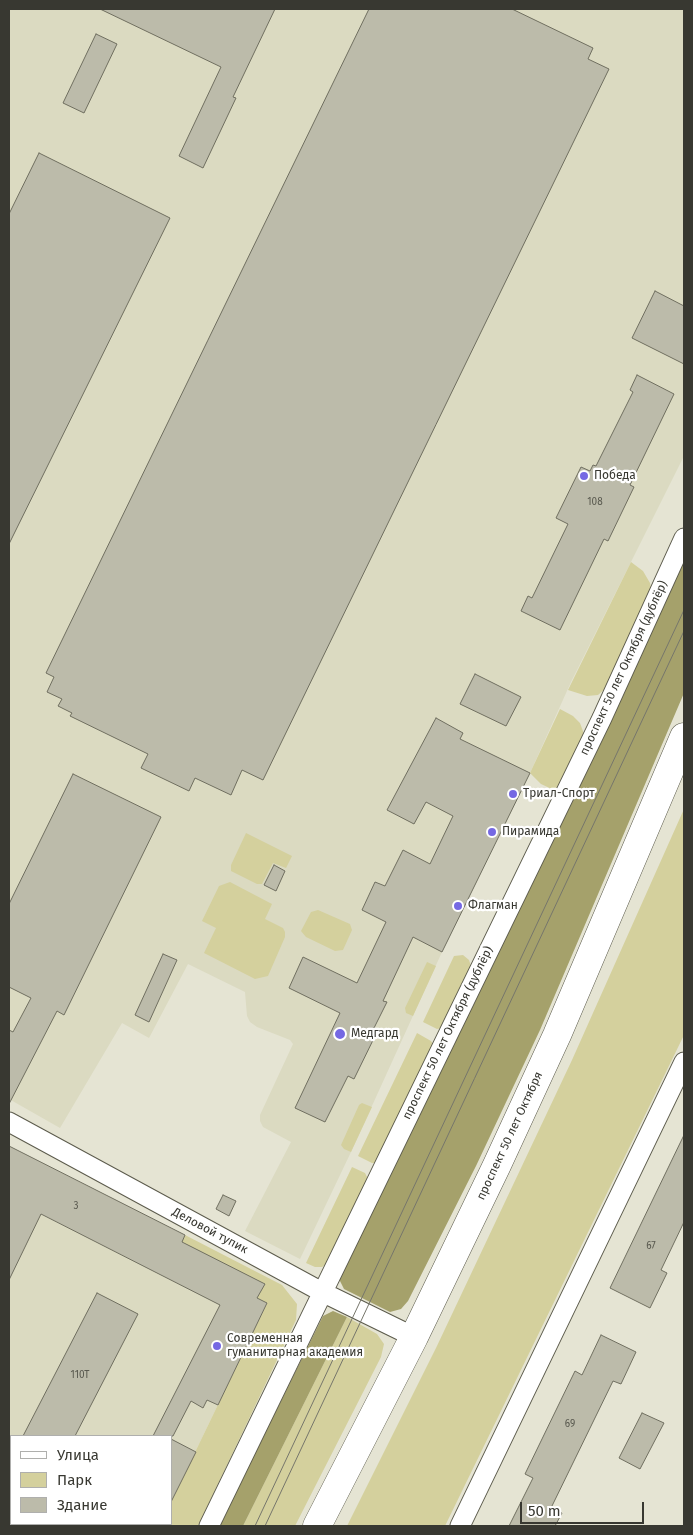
<!DOCTYPE html>
<html>
<head>
<meta charset="utf-8">
<style>
  body { margin:0 }
  #map { position:relative; width:693px; height:1535px; overflow:hidden; background:#e5e4d3; font-family:"Fira Sans",sans-serif }
  canvas { display:block }
  .frame { position:absolute; inset:0; border:10px solid #383831; pointer-events:none }
  .legend { position:absolute; left:10px; top:1435px; width:162px; height:90px; box-sizing:border-box; background:#fff; border:1px solid #afafad; margin:0; padding:6px 9px; list-style:none; font-size:15px; color:#383831 }
  .legend li { display:flex; align-items:center; gap:10px; height:25px }
  .legend b { width:25px; border:1px solid #afafad }
  .scale { position:absolute; left:520px; top:1502px; width:124px; height:22px; box-sizing:border-box; border:2px solid #383831; border-top:0; padding-left:6px; font-size:15px; line-height:18px; white-space:nowrap; color:#383831; -webkit-text-stroke:4px #fff; paint-order:stroke }
</style>
</head>
<body>
<div id="map">
<canvas width="693" height="1535"></canvas>
<div class="frame"></div>
<ul class="legend">
<li><b style="height:6px;background:#fff"></b>Улица</li>
<li><b style="height:14px;background:#d4d09d"></b>Парк</li>
<li><b style="height:14px;background:#bcbbaa"></b>Здание</li>
</ul>
<div class="scale">50 m</div>
</div>
<script>
const context = document.querySelector('canvas').getContext('2d');
context.lineJoin = 'round';
function fillPath(path, color) { context.fillStyle = color; context.fill(path, 'evenodd'); }
const poly = rows => new Path2D(rows.map(r => 'M' + r).join(''));
function trace(path, color, width, dash) { context.strokeStyle = color; context.lineWidth = width; context.lineCap = dash ? 'butt' : 'round'; context.setLineDash(dash || []); context.stroke(path); }
function label(font, color, halo, rows, align = 'center') {
  context.font = font + ' "Fira Sans",sans-serif'; context.lineWidth = 4.5; context.setLineDash([]); context.textBaseline = 'middle'; context.strokeStyle = halo; context.fillStyle = color; for (const [text, x, y, turn = 0] of rows) {
    context.save(); context.translate(x, y); context.rotate((+turn || 0) * Math.PI / 180); context.textAlign = isNaN(turn) ? turn : align; if (halo) context.strokeText(text, 0, 0); context.fillText(text, 0, 0); context.restore();
  }
}
fillPath(poly([
  [9,9,684,9,684,456,571,682,530,773,442,952,351,1152,300,1259,245,1231,291,1142,263,1127,260,1121,260,1115,293,1044,290,1040,257,1027,250,1022,247,1016,245,992,188,964,149,1038,122,1023,60,1128,9,1099],
  [9,1198,164,1276,265,1284,267,1303,171,1502,171,1436,11,1436,11,1524,160,1524,159,1526,9,1526]
]), '#dbdac1');
fillPath(poly([
  [631,562,643,571,650,583,652,594,607,687,598,695,587,696,568,690],
  [560,709,573,716,580,723,584,734,558,792,541,784,530,773],
  [684,809,684,1035,445,1526,347,1526,436,1348,572,1060],
  [246,833,292,856,286,868,273,863,262,884,257,884,231,871,231,865],
  [230,882,272,904,265,919,283,928,285,932,285,937,268,976,255,979,204,953,216,928,202,921,219,886],
  [318,910,350,924,352,930,343,950,335,951,306,937,301,931,311,912],
  [463,955,469,960,472,969,442,1028,437,1029,423,1022,454,956],
  [427,962,436,966,413,1016,406,1013,405,1008],
  [417,1033,431,1041,434,1045,376,1163,372,1163,358,1156],
  [362,1103,372,1107,351,1152,344,1149,341,1145,359,1105],
  [352,1167,365,1173,368,1179,329,1262,322,1267,315,1267,306,1263],
  [185,1235,282,1285,297,1304,296,1320,198,1526,159,1526,160,1524,171,1524,171,1502,267,1303,257,1298,264,1284,179,1246],
  [347,1317,377,1334,384,1344,381,1357,295,1526,243,1526]
]), '#d4d09d');
fillPath(poly([
  [684,561,684,693,540,1030,476,1166,408,1301,401,1309,390,1312,344,1289,340,1281,340,1271],
  [333,1311,347,1317,243,1526,219,1526,323,1316]
]), '#a5a16b');
const building = poly([
  [100,9,275,9,233,97,236,98,203,168,179,156,221,67,100,9],
  [369,9,512,9,593,48,588,59,609,69,263,780,242,770,231,795,195,778,189,791,141,768,148,754,70,716,72,713,58,706,62,699,47,692,54,677,46,673,369,9],
  [96,34,117,44,84,113,63,103,96,34],
  [39,153,170,218,9,544,9,214,39,153],
  [655,291,684,306,684,364,632,338,655,291],
  [637,375,674,394,630,485,634,487,608,541,604,539,560,630,521,611,528,596,532,598,568,524,556,518,581,467,590,471,593,465,596,466,633,392,630,390,637,375],
  [475,674,521,697,506,726,460,704,475,674],
  [436,718,463,733,460,739,530,773,442,952,413,937,383,1001,387,1002,373,1030,377,1032,354,1079,348,1076,325,1122,295,1108,340,1013,289,988,303,957,357,983,386,922,362,910,375,882,385,886,403,850,430,864,453,816,426,802,414,824,387,810,436,718],
  [73,774,161,817,64,1015,57,1011,9,1104,9,1030,13,1032,31,998,9,987,9,904,73,774],
  [274,865,285,871,276,891,264,885,274,865],
  [163,954,177,960,149,1022,135,1015,163,954],
  [684,1135,684,1222,661,1270,667,1273,650,1308,610,1288,684,1135],
  [9,1146,185,1235,182,1242,265,1284,257,1298,267,1303,218,1405,207,1400,203,1408,191,1401,173,1436,153,1436,220,1305,41,1214,9,1280,9,1146],
  [223,1195,236,1201,229,1216,216,1209,223,1195],
  [97,1293,138,1314,75,1436,23,1436,97,1293],
  [601,1335,636,1352,621,1384,613,1381,551,1508,562,1513,555,1526,509,1526,533,1478,525,1474,575,1371,582,1375,601,1335],
  [642,1413,664,1423,640,1469,619,1458,642,1413],
  [171,1439,196,1452,171,1502,171,1439]
]);
fillPath(building, '#bcbbaa');
trace(building, '#706f60', 1);
const street = poly([
  [9,1122,322,1292,414,1337],
  [209,1526,602,718,684,538],
  [460,1526,684,1062]
]);
const primary = poly([
  [317,1526,414,1337,497,1165,557,1035,684,737]
]);
trace(street, '#5c5b4c', 21);
trace(primary, '#5c5b4c', 29);
trace(street, '#fff', 19);
trace(primary, '#fff', 28);
trace(poly([
  [255,1526,684,610],
  [265,1526,684,631]
]), '#76766b', 1);
for (const [x, y, r, color] of [
  [584,476,5,"#7568e3"],
  [513,794,5,"#7568e3"],
  [492,832,5,"#7568e3"],
  [458,906,5,"#7568e3"],
  [340,1034,6,"#7568e3"],
  [217,1346,5,"#7568e3"]
]) { const dot = new Path2D(); dot.arc(x, y, r, 0, 2 * Math.PI); context.fillStyle = color; context.fill(dot); trace(dot, '#fff', 2); }
label('10px', '#59594f', null, [
  ["108",595,502],
  ["3",76,1206],
  ["67",651,1246],
  ["110Т",80,1375],
  ["69",570,1424]
]);
label('12px', '#383831', '#fff', [
  ["Победа",594,476],
  ["Триал-Спорт",523,794],
  ["Пирамида",502,832],
  ["Флагман",468,906],
  ["Медгард",351,1034],
  ["Современная",227,1339],
  ["гуманитарная академия",227,1353]
], 'left');
label('12px', '#383831', '#fff', [
  ["проспект 50 лет Октября (дублёр)",624,668,-65],
  ["проспект 50 лет Октября (дублёр)",448,1033,-64],
  ["проспект 50 лет Октября",510,1136,-65],
  ["Деловой тупик",210,1231,28]
]);
</script>
</body>
</html>
